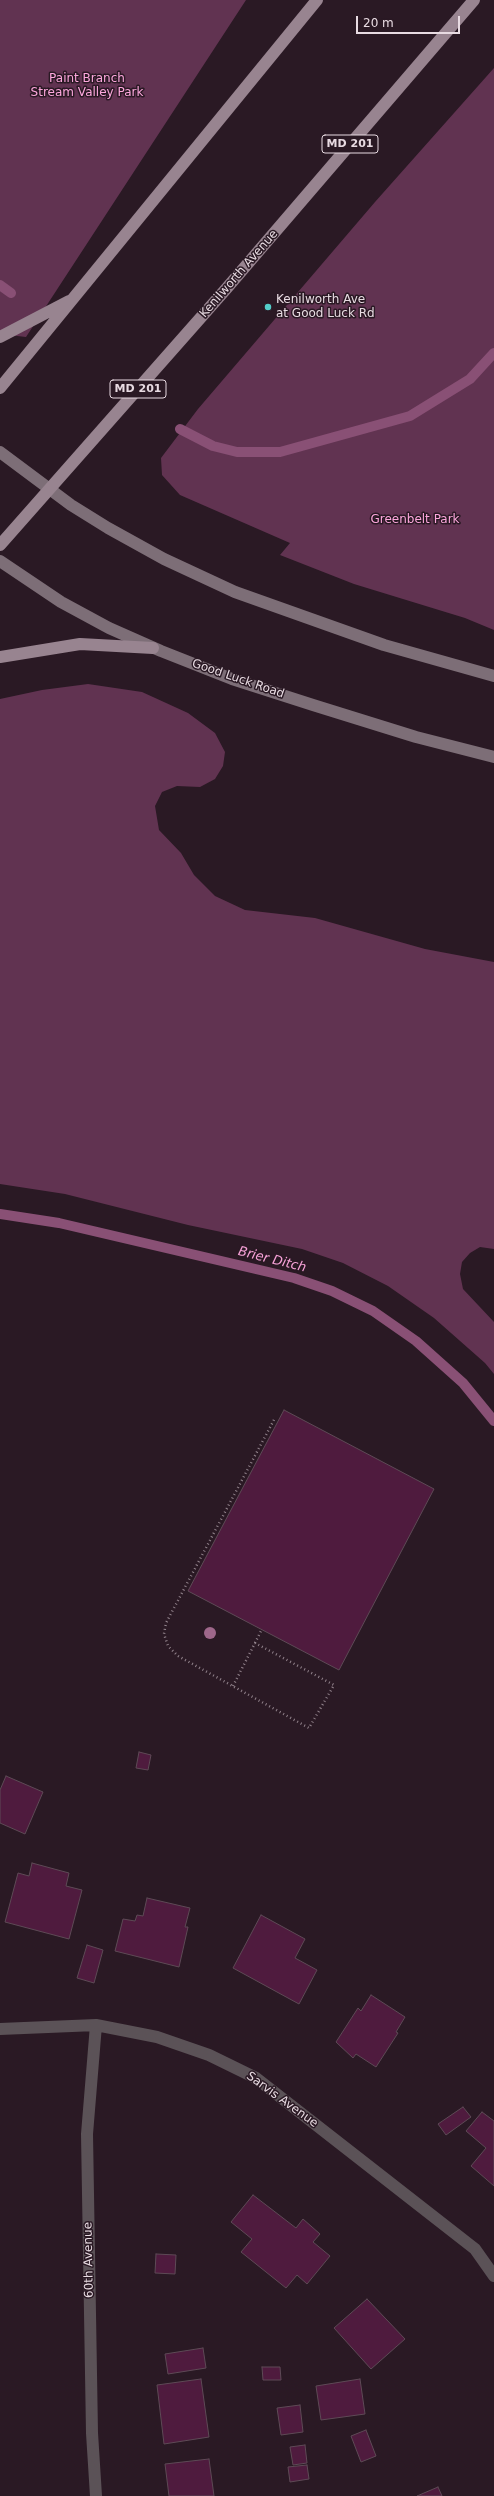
<!DOCTYPE html>
<html>
<head>
<meta charset="utf-8">
<style>
  body { margin:0 }
  #map { position:relative; width:494px; height:2496px; overflow:hidden; background:#2a1924; font-family:"DejaVu Sans",sans-serif }
  canvas { display:block }
  .scale { position:absolute; left:356px; top:16px; width:104px; height:18px; box-sizing:border-box; border:2px solid #e8dbe2; border-top:0; padding-left:5px; font-size:12px; line-height:14px; white-space:nowrap; color:#e8dbe2; -webkit-text-stroke:3px #2a1924; paint-order:stroke }
</style>
</head>
<body>
<div id="map">
<canvas width="494" height="2496"></canvas>
<div class="scale">20 m</div>
</div>
<script>
const context = document.querySelector('canvas').getContext('2d');
context.lineJoin = 'round';
function fillPath(path, color) { context.fillStyle = color; context.fill(path, 'evenodd'); }
const poly = rows => new Path2D(rows.map(r => 'M' + r).join(''));
function trace(path, color, width, dash) { context.strokeStyle = color; context.lineWidth = width; context.lineCap = dash ? 'butt' : 'round'; context.setLineDash(dash || []); context.stroke(path); }
function label(font, color, halo, rows, align = 'center') {
  context.font = font + ' "DejaVu Sans",sans-serif'; context.lineWidth = 3; context.setLineDash([]); context.textBaseline = 'middle'; context.strokeStyle = halo; context.fillStyle = color; for (const [text, x, y, turn = 0] of rows) {
    context.save(); context.translate(x, y); context.rotate((+turn || 0) * Math.PI / 180); context.textAlign = isNaN(turn) ? turn : align; if (halo) context.strokeText(text, 0, 0); context.fillText(text, 0, 0); context.restore();
  }
}
fillPath(poly([
  [0,0,246,0,26,337,0,334],
  [494,68,494,630,465,618,354,584,280,555,290,543,180,495,162,475,161,458,198,409,375,202],
  [88,684,142,692,188,713,215,733,225,752,223,766,215,779,200,787,177,786,162,792,155,806,159,830,181,853,194,875,215,896,245,910,315,918,425,949,494,962,494,1249,480,1247,470,1253,462,1262,460,1274,463,1289,494,1322,494,1374,485,1363,434,1318,388,1286,343,1263,302,1249,188,1225,65,1194,0,1184,0,699,42,690]
]), '#613351');
trace(poly([
  [0,285,11,293],
  [180,429,213,446,237,452,280,452,410,416,470,379,494,353],
  [0,1214,59,1223,294,1278,332,1291,373,1311,416,1341,463,1383,494,1421]
]), '#895075', 10);
const building = poly([
  [284,1410,434,1489,339,1670,188,1591,284,1410],
  [139,1752,151,1755,148,1770,136,1768,139,1752],
  [6,1776,43,1792,25,1834,0,1823,0,1790,6,1776],
  [32,1863,69,1873,66,1886,82,1890,69,1939,5,1922,18,1873,29,1876,32,1863],
  [147,1898,190,1908,185,1927,188,1927,179,1967,115,1951,123,1919,135,1921,137,1915,143,1916,147,1898],
  [261,1915,305,1939,295,1958,317,1970,299,2004,233,1968,261,1915],
  [87,1945,103,1950,94,1983,77,1978,87,1945],
  [371,1995,405,2017,396,2032,398,2033,376,2067,356,2054,353,2058,336,2042,358,2008,361,2011,371,1995],
  [463,2107,471,2117,446,2135,438,2124,463,2107],
  [482,2112,494,2121,494,2186,471,2166,486,2148,466,2131,482,2112],
  [253,2195,296,2228,303,2219,320,2234,313,2242,330,2256,307,2284,297,2275,286,2288,241,2252,252,2239,231,2222,253,2195],
  [156,2254,176,2255,175,2274,155,2273,156,2254],
  [367,2299,405,2339,371,2369,334,2328,367,2299],
  [203,2348,206,2368,168,2374,165,2354,203,2348],
  [262,2367,280,2367,281,2380,263,2380,262,2367],
  [201,2379,209,2437,164,2444,157,2385,201,2379],
  [360,2379,365,2414,321,2420,316,2386,360,2379],
  [300,2405,303,2432,281,2435,277,2408,300,2405],
  [366,2430,376,2456,361,2462,351,2436,366,2430],
  [305,2445,307,2463,293,2465,290,2447,305,2445],
  [209,2459,214,2496,169,2496,165,2464,209,2459],
  [307,2465,309,2479,290,2482,288,2467,307,2465],
  [438,2487,442,2496,417,2496,438,2487]
]);
fillPath(building, '#4f1b3e');
trace(building, '#5e4a56', 1);
trace(poly([
  [255,1643,262,1629],
  [233,1686,255,1643,334,1685,309,1728,178,1656,168,1646,164,1634,166,1623,275,1418]
]), '#92838c', 2.5, [1, 3]);
trace(poly([
  [0,2029,96,2025,157,2037,209,2055,256,2078,475,2249,494,2276],
  [96,2496,92,2433,87,2134,96,2025]
]), '#5b5257', 12);
trace(poly([
  [0,452,71,505,108,528,164,559,235,592,384,645,494,676],
  [0,561,61,602,109,628,161,651,232,679,313,705,416,737,494,757]
]), '#7d6e77', 12);
trace(poly([
  [0,337,69,301],
  [0,388,317,0],
  [0,545,226,289,474,0],
  [0,657,80,644,153,648]
]), '#988490', 12);
context.fillStyle = '#9e678a';
for (const [x, y] of [
  [210,1633]
]) { context.beginPath(); context.arc(x, y, 6, 0, 2 * Math.PI); context.fill(); }
for (const [x, y, r, color] of [
  [268,307,4,"#53cdc9"]
]) { const dot = new Path2D(); dot.arc(x, y, r, 0, 2 * Math.PI); context.fillStyle = color; context.fill(dot); trace(dot, '#2a1924', 1.5); }
for (const [x, y, w] of [
  [350,144,56],
  [138,389,56]
]) { const box = new Path2D(); box.roundRect(x - w / 2, y - 9, w, 18, 3); context.fillStyle = '#2a1924'; context.fill(box); trace(box, '#e8dbe2', 1); }
label('bold 11px', '#e8dbe2', null, [
  ["MD 201",350,144],
  ["MD 201",138,389]
]);
label('12px', '#fda7dd', '#2a1924', [
  ["Paint Branch",87,79],
  ["Stream Valley Park",87,93],
  ["Greenbelt Park",415,520]
]);
label('12px', '#e8dbe2', '#2a1924', [
  ["Kenilworth Avenue",239,274,-49],
  ["Good Luck Road",238,679,19],
  ["Sarvis Avenue",282,2100,36],
  ["60th Avenue",89,2260,-91]
]);
label('12px', '#e8dbe2', '#2a1924', [
  ["Kenilworth Ave",276,300],
  ["at Good Luck Rd",276,314]
], 'left');
label('italic 13px', '#f6a1d7', '#2a1924', [
  ["Brier Ditch",272,1260,14]
]);
</script>
</body>
</html>
